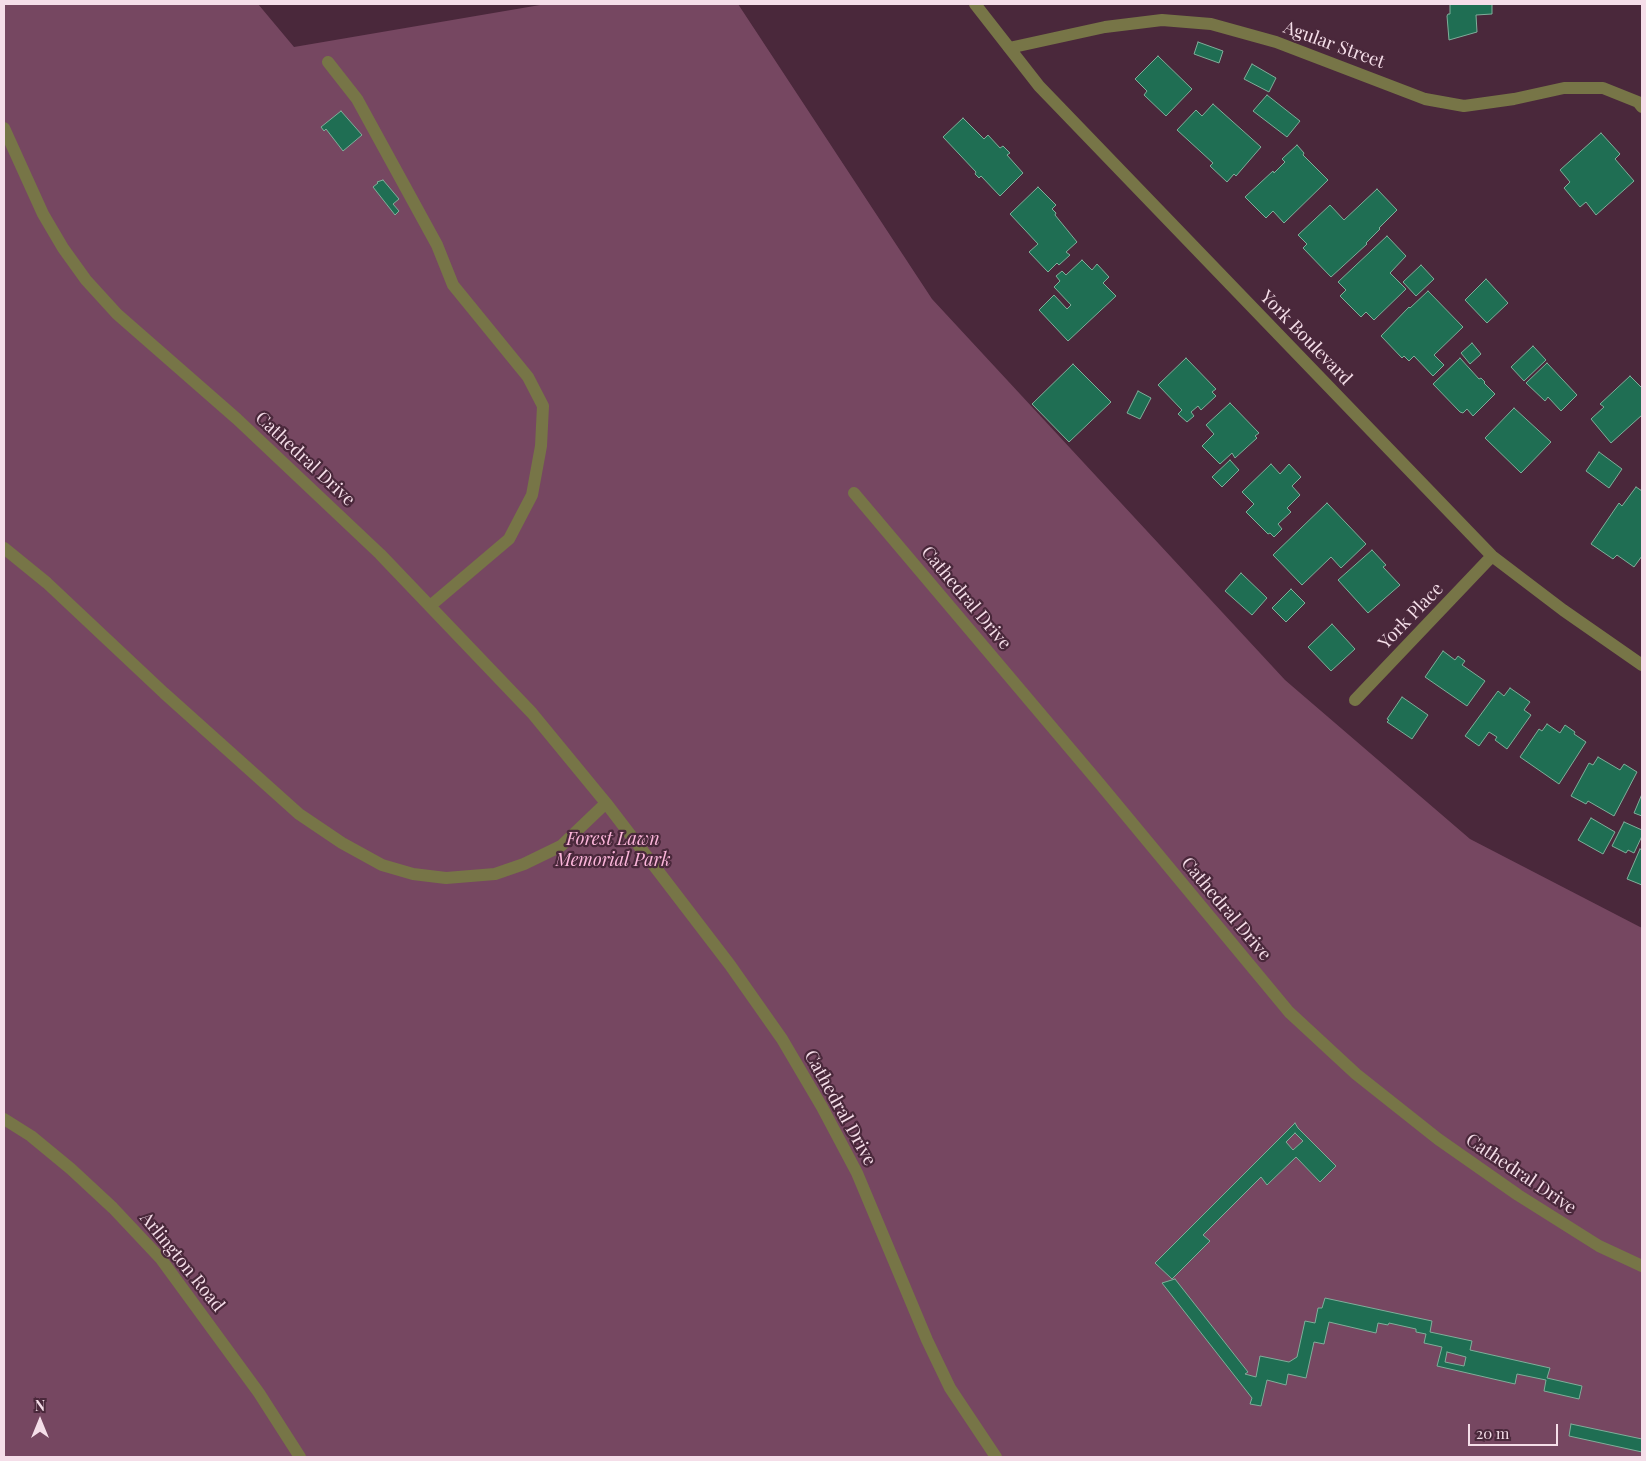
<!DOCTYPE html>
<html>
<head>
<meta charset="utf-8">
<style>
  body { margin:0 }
  #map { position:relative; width:1646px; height:1461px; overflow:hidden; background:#4a283b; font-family:"Playfair Display",serif }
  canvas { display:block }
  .frame { position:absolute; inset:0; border:5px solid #f5dee9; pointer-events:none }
  .north { position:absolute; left:15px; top:1396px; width:50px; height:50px; -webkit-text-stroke:4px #4a283b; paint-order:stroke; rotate:0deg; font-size:14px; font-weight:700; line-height:20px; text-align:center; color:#f5dee9 }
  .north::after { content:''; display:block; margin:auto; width:18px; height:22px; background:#f5dee9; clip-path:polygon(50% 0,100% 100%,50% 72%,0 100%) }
  .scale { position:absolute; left:1468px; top:1424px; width:90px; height:22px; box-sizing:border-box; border:2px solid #f5dee9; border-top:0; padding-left:6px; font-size:15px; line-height:18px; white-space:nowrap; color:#f5dee9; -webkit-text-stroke:4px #4a283b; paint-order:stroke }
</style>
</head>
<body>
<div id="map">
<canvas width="1646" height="1461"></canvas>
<div class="frame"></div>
<div class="north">N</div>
<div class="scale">20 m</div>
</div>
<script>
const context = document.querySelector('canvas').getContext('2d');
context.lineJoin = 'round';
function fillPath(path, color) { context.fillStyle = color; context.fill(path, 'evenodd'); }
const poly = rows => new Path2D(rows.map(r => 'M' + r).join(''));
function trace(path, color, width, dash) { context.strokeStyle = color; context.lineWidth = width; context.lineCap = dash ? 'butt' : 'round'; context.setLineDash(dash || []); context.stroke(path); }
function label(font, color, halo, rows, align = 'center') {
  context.font = font + ' "Playfair Display",serif'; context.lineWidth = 4.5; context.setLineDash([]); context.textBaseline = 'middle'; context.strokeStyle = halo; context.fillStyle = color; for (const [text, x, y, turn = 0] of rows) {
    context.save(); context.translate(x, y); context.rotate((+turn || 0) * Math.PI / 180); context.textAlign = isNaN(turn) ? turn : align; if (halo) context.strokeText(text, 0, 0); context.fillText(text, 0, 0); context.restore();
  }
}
fillPath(poly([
  [4,4,258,4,294,47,546,4,738,4,932,299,1285,680,1470,839,1642,928,1642,1457,4,1457]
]), '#764761');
const building = poly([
  [1450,4,1492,4,1492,14,1476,15,1477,32,1449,40,1447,16,1448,14,1450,14,1450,4],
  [1198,42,1223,51,1219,63,1194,54,1198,42],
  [1158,56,1192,89,1166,116,1144,95,1147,91,1135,79,1158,56],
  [1252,64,1276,78,1269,92,1244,79,1252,64],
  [1267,95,1300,121,1287,137,1253,111,1267,95],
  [1213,104,1261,147,1236,176,1234,174,1227,182,1210,166,1213,163,1177,130,1196,110,1202,116,1213,104],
  [341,111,362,135,343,151,326,129,324,131,321,127,341,111],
  [963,118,984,139,988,135,1000,148,1003,146,1010,153,1007,155,1023,173,1000,196,981,176,979,178,975,174,976,172,943,137,963,118],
  [1601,133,1620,154,1615,159,1634,181,1596,215,1586,202,1580,207,1564,188,1570,182,1560,170,1601,133],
  [1297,145,1304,153,1303,155,1328,180,1284,223,1273,211,1266,218,1245,197,1273,171,1274,173,1285,162,1282,159,1297,145],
  [383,180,399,199,393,204,399,211,395,215,373,187,378,183,377,182,383,180],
  [1038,187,1056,205,1052,209,1056,213,1055,215,1077,242,1066,252,1070,255,1059,265,1057,263,1048,272,1029,252,1038,244,1010,214,1038,187],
  [1377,189,1397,210,1379,228,1380,229,1366,243,1367,244,1331,277,1303,248,1307,244,1298,235,1330,205,1344,220,1377,189],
  [1387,236,1406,256,1390,273,1406,289,1374,320,1366,312,1361,317,1340,296,1346,290,1338,282,1387,236],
  [1082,260,1092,270,1097,264,1109,277,1103,283,1116,296,1068,341,1039,310,1054,295,1067,309,1071,305,1054,287,1060,281,1056,276,1062,271,1066,275,1082,260],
  [1421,265,1434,279,1416,296,1403,282,1421,265],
  [1486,279,1508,303,1487,323,1465,300,1486,279],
  [1428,291,1463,327,1434,355,1444,365,1433,376,1414,356,1409,361,1404,356,1402,358,1381,336,1409,307,1410,308,1428,291],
  [1472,343,1481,354,1470,364,1461,353,1472,343],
  [1533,346,1546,360,1524,381,1511,367,1533,346],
  [1186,358,1216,389,1212,392,1216,396,1201,410,1198,406,1191,412,1194,416,1187,422,1178,414,1182,410,1158,385,1186,358],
  [1460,358,1479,379,1481,378,1485,382,1484,383,1495,394,1473,416,1467,409,1463,413,1460,412,1433,384,1460,358],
  [1547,363,1577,395,1561,411,1548,397,1545,401,1526,383,1547,363],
  [1073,364,1111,402,1069,442,1032,404,1073,364],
  [1630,376,1642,388,1642,415,1611,443,1591,419,1604,407,1600,404,1630,376],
  [1138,391,1151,398,1140,419,1127,413,1138,391],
  [1230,403,1259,433,1255,436,1257,438,1235,458,1232,453,1220,464,1202,446,1214,434,1206,425,1230,403],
  [1514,408,1551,442,1521,473,1485,438,1514,408],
  [1599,452,1622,469,1609,488,1586,471,1599,452],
  [1230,460,1239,470,1222,487,1212,477,1230,460],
  [1271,464,1280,474,1289,464,1301,477,1292,486,1300,495,1287,508,1291,512,1278,524,1282,529,1274,537,1270,533,1268,534,1246,512,1254,504,1242,492,1271,464],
  [1636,487,1642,491,1642,556,1634,567,1617,555,1613,559,1591,544,1619,503,1622,506,1636,487],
  [1327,503,1366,544,1341,568,1331,557,1302,585,1273,555,1327,503],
  [1372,550,1386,565,1383,567,1400,585,1368,613,1338,580,1372,550],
  [1241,573,1267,598,1252,615,1225,591,1241,573],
  [1291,589,1305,603,1286,622,1272,608,1291,589],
  [1332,624,1355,649,1331,671,1308,647,1332,624],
  [1443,651,1455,660,1458,656,1465,661,1462,665,1485,681,1467,706,1425,677,1443,651],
  [1510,688,1530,702,1524,710,1531,715,1507,749,1495,740,1497,737,1489,732,1479,746,1465,736,1498,691,1504,696,1510,688],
  [1402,697,1428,715,1412,739,1387,722,1389,720,1387,719,1402,697],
  [1547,724,1560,733,1565,725,1575,732,1574,734,1586,742,1559,784,1520,757,1539,729,1542,731,1547,724],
  [1598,757,1620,770,1624,764,1637,772,1614,816,1588,801,1586,804,1571,796,1589,763,1593,765,1598,757],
  [1642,794,1642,816,1634,813,1642,794],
  [1591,818,1615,832,1603,854,1578,840,1591,818],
  [1624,822,1642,830,1642,836,1634,853,1628,850,1626,853,1612,846,1624,822],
  [1640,849,1642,850,1642,885,1627,879,1640,849],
  [1295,1123,1298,1128,1336,1166,1320,1182,1296,1157,1267,1185,1261,1177,1203,1235,1210,1241,1172,1279,1155,1263,1295,1123],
  [1295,1133,1303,1141,1293,1150,1286,1142,1295,1133],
  [1175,1279,1248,1372,1245,1374,1256,1377,1260,1356,1289,1362,1297,1357,1305,1321,1315,1323,1318,1308,1322,1308,1325,1298,1432,1321,1430,1332,1472,1341,1470,1350,1550,1368,1547,1378,1582,1386,1579,1399,1544,1391,1546,1380,1517,1374,1515,1384,1437,1366,1442,1347,1424,1343,1426,1334,1416,1332,1416,1329,1389,1323,1388,1325,1378,1323,1376,1333,1329,1322,1324,1344,1314,1342,1306,1378,1288,1374,1286,1385,1267,1380,1261,1406,1250,1404,1252,1398,1162,1283,1175,1279],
  [1447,1352,1466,1357,1464,1366,1445,1362,1447,1352],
  [1571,1424,1642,1439,1642,1452,1569,1436,1571,1424]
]);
fillPath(building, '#1f6e53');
trace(building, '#7fae9a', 1);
trace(poly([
  [975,4,1039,86,1492,556,1563,610,1642,665],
  [1009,48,1105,27,1162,20,1211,24,1276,42,1425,99,1464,106,1514,99,1564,88,1603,88,1638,102,1642,107],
  [328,62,357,99,437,245,453,285,528,377,543,406,541,446,532,495,509,539,430,606],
  [4,128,43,214,63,248,86,280,117,314,237,419,380,554,532,713,606,803,730,965,782,1039,822,1107,857,1173,927,1340,950,1388,996,1457],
  [854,493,1100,784,1289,1012,1356,1074,1438,1139,1518,1195,1599,1246,1642,1266],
  [4,548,47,583,164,693,299,814,342,843,382,865,413,874,446,878,495,874,524,864,561,846,606,803],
  [1355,700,1492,556],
  [4,1119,31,1136,71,1169,113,1208,161,1259,259,1393,300,1457]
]), '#777547', 12);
label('18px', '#f5dee9', '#4a283b', [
  ["Agular Street",1334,45,20],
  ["York Boulevard",1306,338,46],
  ["Cathedral Drive",305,459,43],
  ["Cathedral Drive",966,598,50],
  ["York Place",1411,616,-46],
  ["Cathedral Drive",1226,909,50],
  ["Cathedral Drive",840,1108,61],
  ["Cathedral Drive",1521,1174,34],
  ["Arlington Road",182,1262,51]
]);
label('italic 18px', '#fcb6db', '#4a283b', [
  ["Forest Lawn",613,839],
  ["Memorial Park",613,860]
]);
</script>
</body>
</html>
